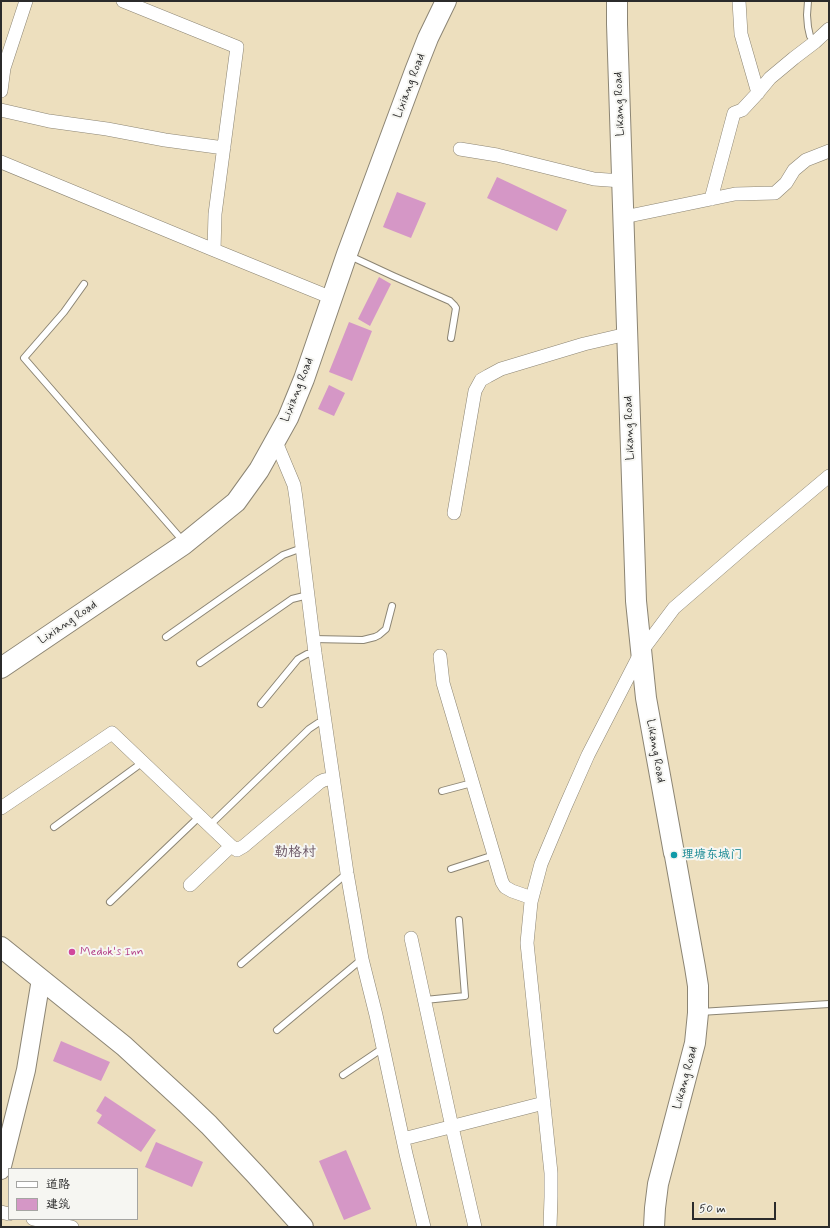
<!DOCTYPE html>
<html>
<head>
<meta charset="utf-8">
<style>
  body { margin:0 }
  #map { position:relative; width:830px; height:1228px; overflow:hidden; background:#eddfbe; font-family:Mynerve,"LXGW WenKai TC",sans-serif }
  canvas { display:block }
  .frame { position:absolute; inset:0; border:2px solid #2b2b2b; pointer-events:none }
  .legend { position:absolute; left:8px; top:1168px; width:130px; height:52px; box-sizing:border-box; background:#f6f6f2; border:1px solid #a5a5a2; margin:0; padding:5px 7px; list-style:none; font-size:12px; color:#2b2b2b }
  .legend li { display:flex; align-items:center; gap:8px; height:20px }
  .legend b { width:20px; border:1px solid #a5a5a2 }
  .scale { position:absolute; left:692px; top:1202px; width:84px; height:18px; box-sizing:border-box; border:2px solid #2b2b2b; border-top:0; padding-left:5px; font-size:12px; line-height:14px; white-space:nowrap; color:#2b2b2b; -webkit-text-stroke:3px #f6f6f2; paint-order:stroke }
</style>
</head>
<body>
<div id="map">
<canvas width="830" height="1228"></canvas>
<div class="frame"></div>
<ul class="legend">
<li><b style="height:5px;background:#fff"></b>道路</li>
<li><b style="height:11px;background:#d597c6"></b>建筑</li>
</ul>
<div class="scale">50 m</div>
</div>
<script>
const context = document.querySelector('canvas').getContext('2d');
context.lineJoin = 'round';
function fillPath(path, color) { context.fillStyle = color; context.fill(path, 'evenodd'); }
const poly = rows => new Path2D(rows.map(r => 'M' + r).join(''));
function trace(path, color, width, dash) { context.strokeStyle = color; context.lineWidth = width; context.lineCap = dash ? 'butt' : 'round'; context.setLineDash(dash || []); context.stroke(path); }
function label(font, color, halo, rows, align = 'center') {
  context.font = font + ' Mynerve,"LXGW WenKai TC",sans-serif'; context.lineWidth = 4; context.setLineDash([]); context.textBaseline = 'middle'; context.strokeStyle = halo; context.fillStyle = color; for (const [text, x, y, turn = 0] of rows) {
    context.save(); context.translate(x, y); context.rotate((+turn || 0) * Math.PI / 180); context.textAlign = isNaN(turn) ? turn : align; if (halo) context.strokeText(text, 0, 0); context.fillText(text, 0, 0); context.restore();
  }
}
fillPath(poly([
  [497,177,567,210,557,231,487,198],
  [397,192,426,203,411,238,383,227],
  [379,277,391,284,370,326,358,319],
  [349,322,372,331,352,381,329,372],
  [329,385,345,393,334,416,318,409],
  [61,1041,110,1062,101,1081,53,1061],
  [105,1096,156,1130,141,1152,97,1123,102,1115,96,1111],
  [156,1142,203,1162,192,1187,145,1167],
  [346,1150,371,1209,344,1220,319,1161]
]), '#d597c6');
const lane = poly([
  [808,1,807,15,808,27,810,36,815,42],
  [350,256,393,276,450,301,454,305,456,308,451,338],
  [84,284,64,312,24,358,183,541],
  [166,637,283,555,302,548],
  [313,639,363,640,375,637,379,635,386,629,392,606],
  [200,663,292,599,308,595],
  [261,704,298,659,307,654,315,653],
  [442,791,472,783],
  [210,825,309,729,318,723,325,721],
  [54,827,143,762],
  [451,869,494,855],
  [110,902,200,816],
  [241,964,346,874],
  [425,1000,465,996,459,920],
  [700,1012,829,1004],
  [277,1030,362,959],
  [343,1075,383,1048]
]);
const street = poly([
  [123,1,237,47,215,214,214,250],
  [739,1,741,34,758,93],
  [1,91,4,68,26,1],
  [1,110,49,121,107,129,165,140,224,148],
  [460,149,497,155,594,179,622,181],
  [1,162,214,250,332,298],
  [711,199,734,113,742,110,755,96,770,78,794,58,815,42,829,29],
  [624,217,735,194,775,193,786,183,794,170,806,160,829,151],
  [276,442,294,485,296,498,315,653,347,873,362,959,376,1015,406,1154,424,1227],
  [454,513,475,391,481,380,488,376,501,369,584,344,627,334],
  [440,656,443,683,502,882,505,887,512,891,532,898],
  [1,808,112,733,231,846,237,850,244,846,320,782,324,780,333,778],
  [190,885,231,846],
  [411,938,452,1127,475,1227],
  [403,1139,544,1103],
  [1,1212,9,1214],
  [33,1219,72,1227],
  [550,1227,551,1197,551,1173,527,943,531,902,541,864,565,807,588,755,641,652,674,608,748,544,829,476]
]);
const secondary = poly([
  [1,1170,26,1070,41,979]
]);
const primary = poly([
  [617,1,617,24,636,601,646,698,674,853],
  [1,668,183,545,236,502,259,470,288,418,304,379,347,254,415,71,428,38,446,1],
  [1,947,124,1046,186,1103,209,1125,256,1175,303,1227],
  [654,1227,655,1208,658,1184,695,1043,698,1013,698,986,695,967,675,856]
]);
trace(lane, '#8c8574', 8);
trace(street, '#8c8574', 14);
trace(secondary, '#8c8574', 20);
trace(primary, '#8c8574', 22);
trace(lane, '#fff', 6);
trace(street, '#fff', 13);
trace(secondary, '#fff', 18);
trace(primary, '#fff', 20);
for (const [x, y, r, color] of [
  [674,855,4,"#0f9aa8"],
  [72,952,4,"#d1479c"]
]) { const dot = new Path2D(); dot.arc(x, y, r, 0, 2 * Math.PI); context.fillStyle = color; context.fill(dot); trace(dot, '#f6f6f2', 1.5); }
label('12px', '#2b2b2b', '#f6f6f2', [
  ["Lixiang Road",410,86,-69],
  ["Likang Road",620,104,-92],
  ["Lixiang Road",298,390,-68],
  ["Likang Road",630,428,-92],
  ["Lixiang Road",68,623,-34],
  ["Likang Road",655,751,80],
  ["Likang Road",686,1078,-75]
]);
label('12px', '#0d838f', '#f6f6f2', [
  ["理塘东城门",682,855]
], 'left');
label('12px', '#b23c85', '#f6f6f2', [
  ["Medok's Inn",80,952]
], 'left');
label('14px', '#665161', '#f6f6f2', [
  ["勒格村",295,853]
]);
</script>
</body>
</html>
